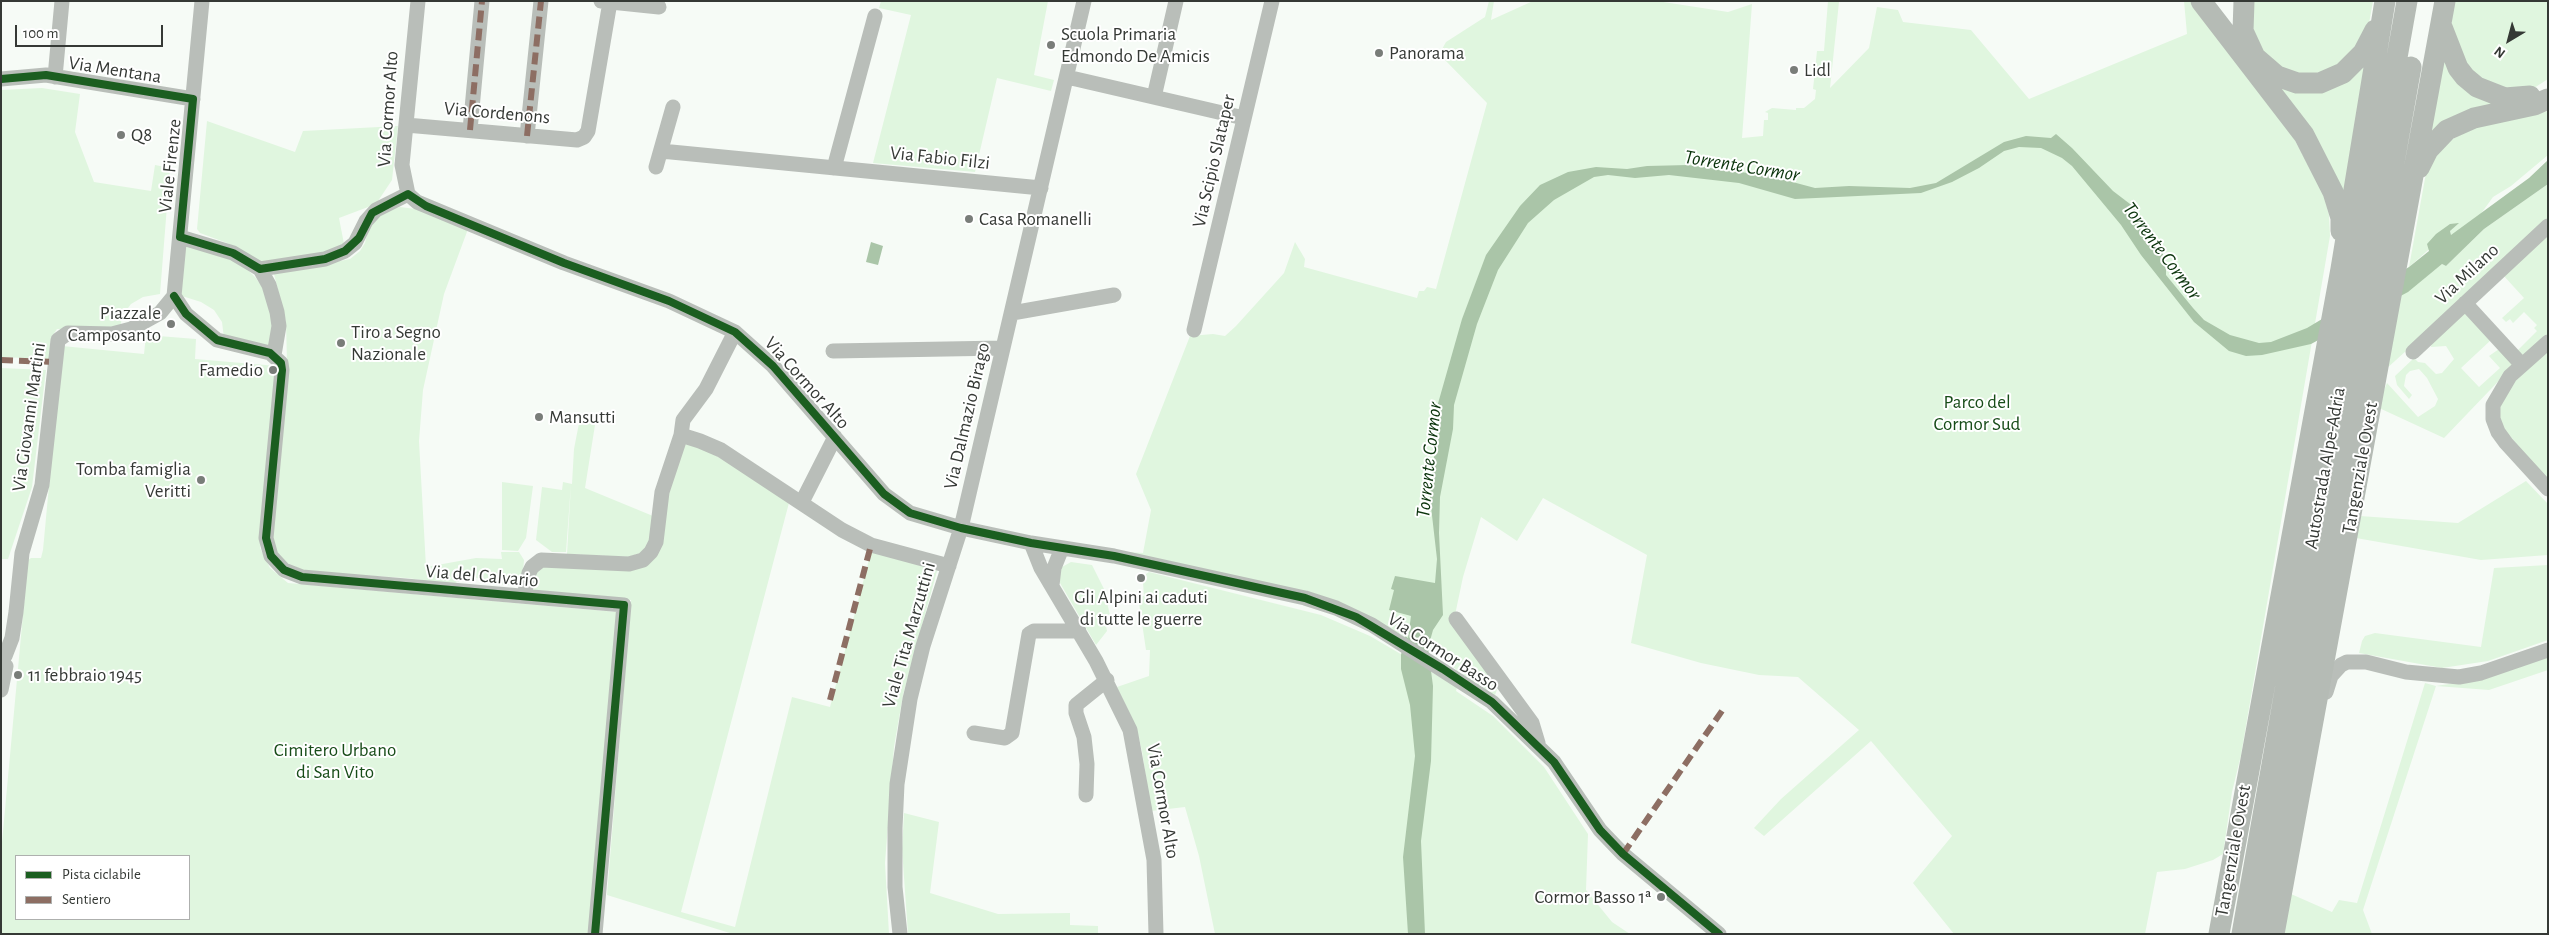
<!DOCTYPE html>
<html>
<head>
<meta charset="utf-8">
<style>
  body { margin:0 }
  #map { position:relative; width:2549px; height:935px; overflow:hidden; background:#f6fbf6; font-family:"Alegreya Sans",sans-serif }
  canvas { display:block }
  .frame { position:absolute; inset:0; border:2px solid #353935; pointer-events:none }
  .legend { position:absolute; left:15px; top:855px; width:175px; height:65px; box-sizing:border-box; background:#fff; border:1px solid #aeb0ae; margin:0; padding:6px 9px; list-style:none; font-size:15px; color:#353935 }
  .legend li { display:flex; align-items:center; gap:10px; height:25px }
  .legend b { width:25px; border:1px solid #aeb0ae }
  .north { position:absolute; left:2484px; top:15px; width:50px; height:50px; -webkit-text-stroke:4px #fff; paint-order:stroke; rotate:217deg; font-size:14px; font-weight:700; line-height:20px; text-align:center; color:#353935 }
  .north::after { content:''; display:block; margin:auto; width:18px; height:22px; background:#353935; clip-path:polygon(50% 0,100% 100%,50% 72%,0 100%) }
  .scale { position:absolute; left:15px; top:25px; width:148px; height:22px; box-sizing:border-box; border:2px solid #353935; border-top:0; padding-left:6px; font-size:15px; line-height:18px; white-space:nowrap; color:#353935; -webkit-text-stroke:4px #fff; paint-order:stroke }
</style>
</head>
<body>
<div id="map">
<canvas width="2549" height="935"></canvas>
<div class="frame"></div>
<ul class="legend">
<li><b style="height:6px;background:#1b5e20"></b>Pista ciclabile</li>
<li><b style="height:6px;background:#8d6e63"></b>Sentiero</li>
</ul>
<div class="north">N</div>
<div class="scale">100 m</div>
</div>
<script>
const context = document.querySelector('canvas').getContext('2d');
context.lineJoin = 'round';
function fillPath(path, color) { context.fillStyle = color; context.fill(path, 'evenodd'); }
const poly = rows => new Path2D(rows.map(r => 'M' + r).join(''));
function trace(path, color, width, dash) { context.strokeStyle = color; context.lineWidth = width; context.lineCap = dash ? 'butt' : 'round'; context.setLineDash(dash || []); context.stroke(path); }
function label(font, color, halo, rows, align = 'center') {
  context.font = font + ' "Alegreya Sans",sans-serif'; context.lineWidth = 4; context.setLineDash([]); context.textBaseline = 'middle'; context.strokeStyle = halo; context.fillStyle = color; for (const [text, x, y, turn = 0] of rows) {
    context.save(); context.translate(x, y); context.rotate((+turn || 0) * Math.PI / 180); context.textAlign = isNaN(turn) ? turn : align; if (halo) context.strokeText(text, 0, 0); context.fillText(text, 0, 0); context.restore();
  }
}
fillPath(poly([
  [881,1,1048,1,1034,75,1054,80,1051,91,997,78,975,172,873,163,911,15,879,8],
  [1489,1,1494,1,1491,20,1533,1,1657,1,1728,12,1752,4,1742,138,1763,136,1764,120,1768,120,1768,113,1765,112,1772,108,1796,110,1796,108,1804,108,1815,99,1816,90,1813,89,1817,51,1824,51,1828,1,1839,2,1830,88,1869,48,1877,7,1898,10,1903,22,1971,30,2029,99,2187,34,2184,1,2193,1,2289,129,2324,195,2329,215,2330,236,2241,755,2232,792,2223,854,2213,860,2185,869,2157,872,2145,934,1954,934,1913,883,1952,836,1871,741,1764,836,1754,828,1781,799,1859,730,1798,677,1759,675,1701,663,1631,643,1647,555,1543,498,1517,541,1481,517,1463,577,1455,615,1498,687,1495,695,1488,694,1440,657,1367,616,1113,551,1143,553,1151,510,1136,474,1190,336,1213,334,1225,336,1236,326,1284,273,1295,242,1305,259,1304,267,1417,298,1419,291,1424,291,1427,287,1436,289,1487,103,1444,59,1441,51,1446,42,1485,17],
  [2250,1,2373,1,2368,29,2345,61,2325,71,2309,75,2296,73,2272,63,2254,41],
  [2454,1,2548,1,2548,79,2534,88,2521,92,2490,85,2473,72,2462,56,2454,39,2451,19],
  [2367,58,2344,201,2271,82,2293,89],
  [2447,60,2505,105,2427,142,2441,62],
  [42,88,80,94,75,132,94,182,151,191,155,165,170,168,160,294,143,297,131,304,122,316,120,330,57,329,51,338,49,359,1,357,1,90],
  [2548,111,2548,155,2511,186,2493,197,2480,215,2451,236,2450,231,2459,223,2409,267,2426,173,2433,158,2445,144,2470,128],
  [207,121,295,152,303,131,398,126,392,180,376,204,339,218,344,244,331,252,263,263,227,243,200,233,197,229],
  [2548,184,2548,222,2385,370,2399,297,2442,264,2446,266,2484,229],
  [400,207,416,209,468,229,444,294,423,390,419,441,426,567,476,558,502,559,501,552,519,552,524,560,523,572,509,585,494,584,474,577,468,577,453,584,407,578,307,572,285,562,275,549,271,534,287,363,286,322,274,274,350,259,360,251,365,243,368,230,374,220,391,209],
  [2548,233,2548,335,2523,357,2517,351,2537,331,2534,328,2537,325,2524,312,2513,323,2510,319,2506,322,2502,318,2524,298,2503,275],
  [184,244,223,255,247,269,256,278,267,294,274,325,270,347,224,338,222,322,214,310,201,302,182,296,180,292],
  [2464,311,2491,340,2461,368,2479,387,2500,368,2489,356,2499,349,2514,365,2444,438,2377,407,2387,383,2418,417,2435,406,2438,399,2427,378,2419,369,2410,371,2406,375,2404,386,2412,395,2409,399,2397,385,2395,376,2414,358,2418,362,2425,363,2436,374,2442,373,2454,359,2446,346,2431,347,2432,341],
  [146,335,196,339,195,359,277,366,260,548,270,568,288,583,617,612,590,934,1,934,1,853,28,560,31,558,41,558,43,550,62,346,144,354],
  [16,856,189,856,189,919,16,919],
  [2548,350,2548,483,2501,425,2499,413,2501,400,2509,387],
  [1,368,46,370,32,487,8,559,1,559],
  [580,418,595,425,585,488,653,516,650,544,641,553,628,557,567,554,571,484,566,552,552,552,536,540,542,487,562,490,563,482,572,484,574,449],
  [693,442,790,499,681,912,735,927,792,697,830,707,871,552,936,568,937,571,903,695,894,747,885,863,889,934,733,934,607,895,631,600,532,592,532,578,542,565,638,567,662,515,681,446],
  [2526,481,2548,504,2548,555,2481,560,2356,538,2360,516,2458,523],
  [502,482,533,486,526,538,518,551,502,550],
  [1071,562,1092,565,1104,589,1112,624,1106,626,1107,631,1096,645,1060,583,1059,578,1062,567],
  [2548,565,2548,640,2488,661,2442,668,2359,653,2362,641,2365,636,2375,633,2481,647,2494,568],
  [1149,572,1321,615,1370,636,1457,687,1456,691,1493,716,1544,767,1588,834,1586,890,1612,922,1630,934,1215,934,1199,856,1185,807,1151,811,1142,751,1136,727,1117,687,1149,676,1150,650,1146,650,1138,596,1144,596,1143,583,1146,574],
  [2548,656,2548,670,2489,690,2436,686,2363,910,2372,934,2284,934,2291,894,2332,912,2339,900,2357,903,2425,683,2436,686,2488,678],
  [904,813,939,822,930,893,998,914,1070,913,1070,925,1098,926,1098,934,908,934,902,849]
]), '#e0f6df');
fillPath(poly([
  [2056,134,2072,148,2113,191,2134,207,2150,229,2166,260,2166,275,2193,308,2204,320,2230,335,2259,343,2271,342,2307,328,2409,267,2429,251,2427,244,2436,234,2450,224,2459,223,2450,231,2451,235,2529,178,2548,160,2548,184,2484,229,2446,266,2442,264,2408,292,2311,344,2262,355,2246,356,2229,351,2194,322,2141,255,2121,225,2072,166,2062,158,2041,148,2019,147,2004,151,1979,168,1952,182,1921,193,1795,199,1739,183,1669,175,1635,178,1608,175,1594,177,1554,200,1528,223,1498,270,1477,324,1454,405,1453,429,1440,497,1439,533,1443,615,1433,630,1428,648,1433,686,1431,761,1421,841,1425,934,1408,934,1403,857,1415,756,1410,705,1401,669,1401,655,1405,636,1408,638,1411,616,1389,610,1394,590,1391,589,1395,576,1435,583,1437,559,1430,498,1433,461,1439,437,1437,407,1462,319,1486,255,1520,206,1540,185,1568,172,1596,167,1627,169,1647,166,1688,165,1770,176,1815,188,1849,186,1910,188,1936,183,2004,142,2026,136,2051,138],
  [871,242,883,246,878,265,866,262]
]), '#aac5a8');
trace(poly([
  [418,1,402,165,408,194,417,202,564,263,669,301,735,332,773,366,884,494,910,513,961,528,1031,543,1114,556,1305,598,1336,608,1372,625,1492,702,1554,762,1600,830,1623,854,1719,934],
  [601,1,659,7],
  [55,77,62,1],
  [1067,77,1244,118],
  [1,79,46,75,193,99],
  [1154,97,1176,1],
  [406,125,577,140,584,137,588,131,610,2],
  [470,130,482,1],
  [527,136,541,1],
  [661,151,1041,188],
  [656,167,673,107],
  [834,168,875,16],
  [180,237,233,253,260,269,325,259,345,251,355,243,366,221,376,210,408,194],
  [260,269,269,285,277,312,279,326,274,355],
  [174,296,186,314,217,340,270,353,281,363,282,370,266,538,271,556,284,570,302,577,624,605,595,934],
  [2465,303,2522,365],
  [1012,313,1114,295],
  [1194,330,1272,1],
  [2548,342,2510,376,2493,405,2493,419,2498,432,2506,443,2548,489],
  [833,351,1003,348],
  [2413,352,2548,226],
  [681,435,700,441,721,450,842,530,871,545,949,566],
  [802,502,835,437],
  [1031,543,1041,568,1096,661,1130,730,1154,860,1156,934],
  [1052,585,1054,568,1062,548],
  [524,596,529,573,532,567,541,560,629,564,643,560,651,552,656,542,662,492,681,435,683,420,706,389,735,332],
  [1456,619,1532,723,1538,743],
  [5,656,12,638,16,612,22,553,42,485,58,340,68,333,112,334,131,329,160,313,174,296,202,1],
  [1,690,6,666],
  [2326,692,2331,676,2341,665,2347,662,2366,662,2406,672,2459,677,2481,673,2548,650],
  [974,733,1005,738,1012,733,1029,634,1034,631,1079,631],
  [1086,795,1087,764,1084,737,1076,713,1076,705,1107,680],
  [900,934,895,887,895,828,897,784,910,699,923,646,961,528,1084,1]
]), '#b9beb9', 15);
trace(poly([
  [2201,1,2304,135,2333,192,2341,218,2341,231],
  [2244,1,2243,31,2255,57,2277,76,2297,83,2320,83,2343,73,2363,53,2375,30],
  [2442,27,2458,68,2465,77,2477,87,2505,98,2530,96],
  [2419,168,2428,150,2447,130,2474,118,2534,105,2548,99],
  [2219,934,2341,269,2385,1],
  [2242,934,2407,1],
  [2257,934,2411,67],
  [2274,934,2445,1]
]), '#b5bbb5', 21);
trace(poly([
  [470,130,482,1],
  [527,136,541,1],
  [1,360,54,362],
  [830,700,871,545],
  [1623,854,1724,708]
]), '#8d6e63', 6, [12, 6]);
trace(poly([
  [1,79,46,75,193,99,180,237,233,253,260,269,325,259,345,251,359,238,372,213,408,194,426,206,564,263,669,301,735,332,773,366,884,494,910,513,961,528,1031,543,1114,556,1305,598,1356,617,1443,669,1492,702,1554,762,1600,830,1623,854,1719,934],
  [174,296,186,314,217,340,270,353,281,363,282,370,266,538,271,556,284,570,302,577,624,605,595,934]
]), '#1b5e20', 8);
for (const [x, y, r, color] of [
  [1051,45,5,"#797d79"],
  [1379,53,5,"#797d79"],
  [1794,70,5,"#797d79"],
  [121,135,5,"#797d79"],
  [969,219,5,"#797d79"],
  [171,324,5,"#797d79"],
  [341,343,5,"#797d79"],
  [273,370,5,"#797d79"],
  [539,417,5,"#797d79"],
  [201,480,5,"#797d79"],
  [1141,578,5,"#797d79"],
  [18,675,5,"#797d79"],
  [1661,897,5,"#797d79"]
]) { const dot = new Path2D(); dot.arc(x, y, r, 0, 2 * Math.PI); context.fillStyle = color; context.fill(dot); trace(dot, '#fff', 2); }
label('19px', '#353935', '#fff', [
  ["Scuola Primaria",1061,34],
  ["Edmondo De Amicis",1061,56],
  ["Panorama",1389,53],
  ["Lidl",1804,70],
  ["Q8",131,135],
  ["Casa Romanelli",979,219],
  ["Piazzale",161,313,"right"],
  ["Camposanto",161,335,"right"],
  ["Tiro a Segno",351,332],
  ["Nazionale",351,354],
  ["Famedio",263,370,"right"],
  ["Mansutti",549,417],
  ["Tomba famiglia",191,469,"right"],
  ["Veritti",191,491,"right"],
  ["Gli Alpini ai caduti",1141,597,"center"],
  ["di tutte le guerre",1141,619,"center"],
  ["11 febbraio 1945",28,675],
  ["Cormor Basso 1ª",1651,897,"right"]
], 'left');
label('19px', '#353935', '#fff', [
  ["Via Mentana",115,70,9],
  ["Via Cormor Alto",388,109,-86],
  ["Via Cordenons",497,113,5],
  ["Via Fabio Filzi",940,158,6],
  ["Via Scipio Slataper",1214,161,-77],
  ["Viale Firenze",170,166,-84],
  ["Via Milano",2467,274,-43],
  ["Via Cormor Alto",807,383,48],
  ["Via Dalmazio Birago",967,416,-77],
  ["Via Giovanni Martini",29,417,-82],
  ["Autostrada Alpe-Adria",2325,468,-80],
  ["Tangenziale Ovest",2360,468,-80],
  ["Via del Calvario",482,576,5],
  ["Viale Tita Marzuttini",909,635,-74],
  ["Via Cormor Basso",1443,652,33],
  ["Via Cormor Alto",1163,801,80],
  ["Tangenziale Ovest",2233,851,-80]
]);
label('19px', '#174c18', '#fff', [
  ["Parco del",1977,402],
  ["Cormor Sud",1977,424],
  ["Cimitero Urbano",335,750],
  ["di San Vito",335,772]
]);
label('italic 20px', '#0a330b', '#fff', [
  ["Torrente Cormor",1742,166,9],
  ["Torrente Cormor",2162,251,53],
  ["Torrente Cormor",1429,460,-84]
]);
</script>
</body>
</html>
